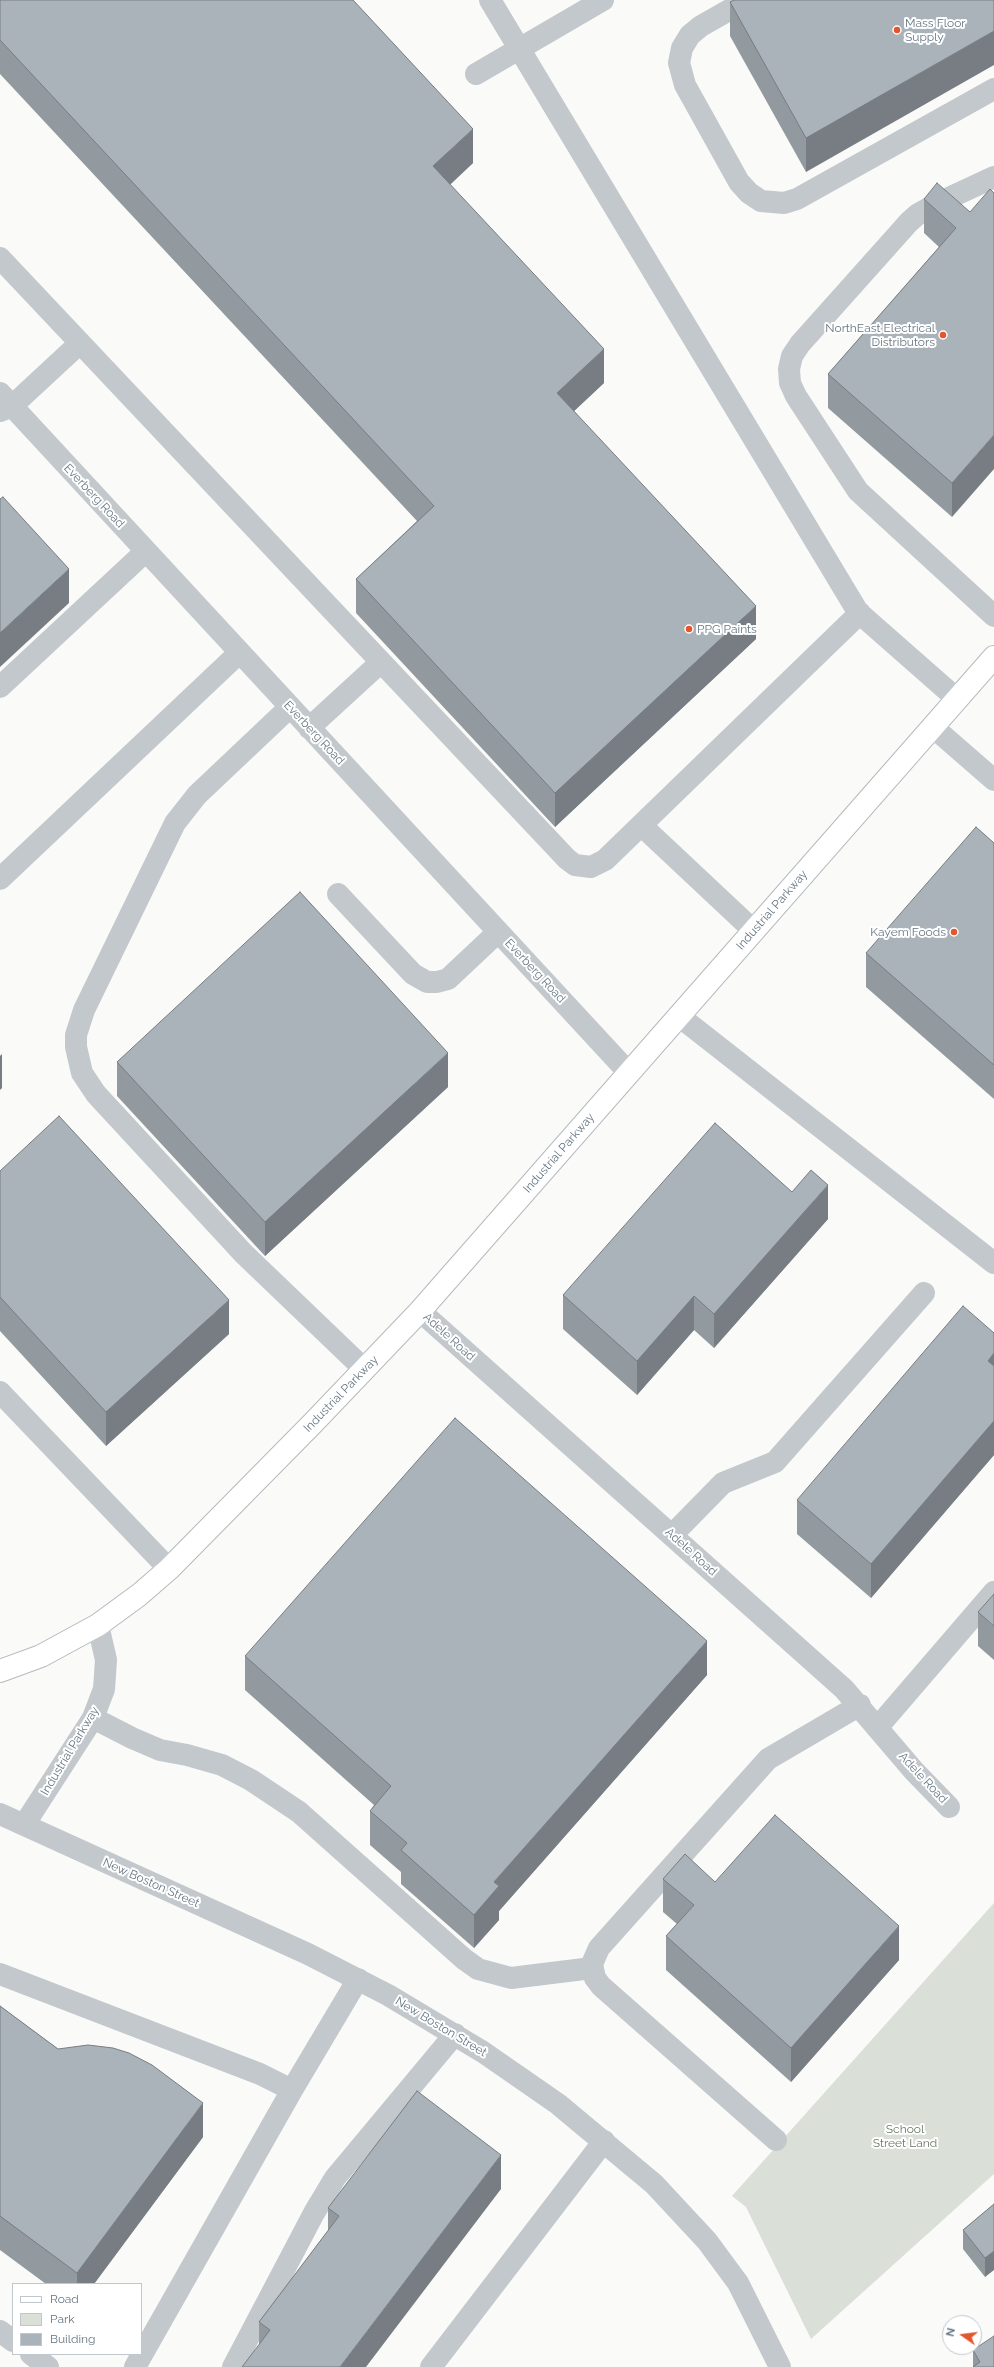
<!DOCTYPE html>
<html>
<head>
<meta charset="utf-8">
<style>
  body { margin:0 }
  #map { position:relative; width:994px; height:2367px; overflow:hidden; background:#fafaf8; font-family:Raleway,sans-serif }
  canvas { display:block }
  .legend { position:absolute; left:12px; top:2283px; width:130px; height:72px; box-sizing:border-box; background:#fff; border:1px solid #c1c8cd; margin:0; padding:5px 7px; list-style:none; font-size:12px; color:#657683 }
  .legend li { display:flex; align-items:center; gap:8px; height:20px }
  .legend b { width:20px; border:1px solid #c1c8cd }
  .north { position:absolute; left:942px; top:2315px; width:40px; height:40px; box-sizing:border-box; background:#fff; border:1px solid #c1c8cd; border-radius:50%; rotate:284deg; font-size:11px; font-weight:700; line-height:16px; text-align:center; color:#657683 }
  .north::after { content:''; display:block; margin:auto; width:14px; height:18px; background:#e4572e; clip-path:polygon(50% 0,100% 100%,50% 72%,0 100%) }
</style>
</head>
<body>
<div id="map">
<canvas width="994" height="2367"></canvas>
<ul class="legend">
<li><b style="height:5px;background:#fff"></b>Road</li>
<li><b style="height:11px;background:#dadfd7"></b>Park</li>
<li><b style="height:11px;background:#aab3b9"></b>Building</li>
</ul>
<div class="north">N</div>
</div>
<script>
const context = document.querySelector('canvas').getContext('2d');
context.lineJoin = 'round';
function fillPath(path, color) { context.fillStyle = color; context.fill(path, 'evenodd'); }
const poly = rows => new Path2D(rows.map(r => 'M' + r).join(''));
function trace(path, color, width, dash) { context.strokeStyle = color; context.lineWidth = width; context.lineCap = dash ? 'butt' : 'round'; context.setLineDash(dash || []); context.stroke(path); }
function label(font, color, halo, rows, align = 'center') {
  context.font = font + ' Raleway,sans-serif'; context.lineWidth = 4; context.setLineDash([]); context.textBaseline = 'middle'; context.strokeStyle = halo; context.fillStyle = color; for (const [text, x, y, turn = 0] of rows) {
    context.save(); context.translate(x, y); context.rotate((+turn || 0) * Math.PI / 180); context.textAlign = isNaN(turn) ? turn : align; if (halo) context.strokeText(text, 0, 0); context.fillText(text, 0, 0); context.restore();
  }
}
fillPath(poly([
  [994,1903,994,2174,811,2339,746,2207,732,2196]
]), '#dadfd7');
const major = poly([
  [0,1671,41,1656,98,1625,139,1595,169,1569,313,1423,420,1311,994,657]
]);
trace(major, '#b5babe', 24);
trace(poly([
  [490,0,858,612,957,699],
  [747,0,701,26,690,35,682,48,679,63,685,85,739,182,749,193,761,201,784,203,797,199,994,89],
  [476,74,603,0],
  [994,177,936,204,918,214,909,222,800,344,792,356,789,369,790,383,796,396,858,491,994,616],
  [0,258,567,859,575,865,591,867,605,860,860,613],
  [0,393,629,1073],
  [0,411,12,406,80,343],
  [0,687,145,552],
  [290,707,197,795,175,823,84,1010,76,1035,76,1047,82,1073,96,1094,244,1254,364,1369],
  [933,727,994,780],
  [309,728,381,662],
  [641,825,754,931],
  [0,879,239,653],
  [338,894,413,974,427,982,437,982,448,979,498,932],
  [679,1016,994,1263],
  [420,1311,844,1689,914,1771,949,1807],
  [0,1392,169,1569],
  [672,1535,723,1483,775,1462,924,1293],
  [93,1718,132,1738,160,1750,187,1755,222,1765,251,1780,299,1812,464,1959,478,1969,511,1978,592,1968],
  [877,1728,994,1592],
  [0,1814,308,1954,388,1995,483,2052,558,2104,654,2184,707,2241,738,2283,780,2367],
  [24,1825,93,1718,104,1689,106,1660,98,1625],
  [0,1974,260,2074,292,2090],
  [776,2140,601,1986,595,1978,592,1964,599,1948,768,1759,860,1705],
  [0,2331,13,2341],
  [31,2354,48,2367],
  [135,2367,292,2090,358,1979],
  [233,2367,314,2213,335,2178,455,2034],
  [431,2367,604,2141]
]), '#c3c8cc', 22);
trace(major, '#fff', 22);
fillPath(poly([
  [0,0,473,163,450,185,604,383,574,411,756,639,555,827,356,613,356,579,417,521,0,74],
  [994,0,806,172,730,36,730,2],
  [924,199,970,212,952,517,828,408,828,374,939,247,924,233],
  [994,843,994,1099,866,987,866,953],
  [117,1062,448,1087,265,1256,117,1096],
  [0,1171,229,1334,106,1446,0,1331],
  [792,1192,828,1219,714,1348,694,1330,637,1395,563,1329,563,1295],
  [994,1333,994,1455,871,1598,797,1534,797,1500],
  [978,1612,994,1626,994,1660,978,1646],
  [245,1656,707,1675,499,1911,499,1920,474,1948,401,1884,401,1872,370,1845,370,1811,374,1805,245,1690],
  [663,1879,715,1882,899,1960,791,2082,666,1970,666,1936,677,1924,663,1912],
  [0,2006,58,2049,203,2137,94,2284,46,2284,0,2250],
  [501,2189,259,2345,259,2322,328,2231,328,2208],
  [994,2204,985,2277,963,2249,963,2230],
  [973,2350,994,2367,973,2367]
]), '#929a9f');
fillPath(poly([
  [994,31,994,65,806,172,806,138],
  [473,129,473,163,433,200,433,166],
  [604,349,604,383,557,427,557,393],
  [994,435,994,469,952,517,952,483],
  [69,569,69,603,0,667,0,633],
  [756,606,756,639,555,827,555,793],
  [448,1053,448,1087,265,1256,265,1222],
  [2,1054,2,1088,0,1090,0,1056],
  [828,1185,828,1219,714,1348,714,1314],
  [694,1296,694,1330,637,1395,637,1361],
  [229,1300,229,1334,106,1446,106,1412],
  [994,1353,994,1387,988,1361],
  [994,1421,994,1455,871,1598,871,1564],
  [707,1641,707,1675,499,1911,499,1920,474,1948,474,1915,494,1882],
  [899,1926,899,1960,791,2082,791,2048],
  [203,2103,203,2137,94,2284,77,2284,77,2273],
  [501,2155,501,2189,366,2367,340,2367],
  [994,2251,994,2270,985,2277,985,2258]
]), '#777d82');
const building = poly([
  [0,0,353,0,473,129,433,166,604,349,557,393,756,606,555,793,356,579,434,506,0,40,0,0],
  [734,0,994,0,994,31,806,138,730,2,734,0],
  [937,183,970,212,990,189,994,193,994,435,952,483,828,374,956,228,924,199,937,183],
  [3,497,69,569,0,633,0,499,3,497],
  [976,827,994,843,994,1065,866,953,976,827],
  [300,892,448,1053,265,1222,117,1062,300,892],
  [59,1116,229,1300,106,1412,0,1297,0,1171,59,1116],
  [715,1123,792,1192,811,1170,828,1185,714,1314,694,1296,637,1361,563,1295,715,1123],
  [963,1306,994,1333,994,1353,988,1361,994,1366,994,1421,871,1564,797,1500,963,1306],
  [455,1418,707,1641,494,1882,499,1886,474,1915,401,1850,407,1843,370,1811,391,1786,245,1656,455,1418],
  [994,1594,994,1626,978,1612,994,1594],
  [775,1815,899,1926,791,2048,666,1936,694,1905,663,1879,685,1854,715,1882,775,1815],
  [0,2006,58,2049,88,2045,113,2048,129,2053,152,2065,203,2103,77,2273,0,2216,0,2006],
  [417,2091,501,2155,340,2367,242,2367,270,2330,259,2322,339,2216,328,2208,417,2091],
  [994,2204,994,2251,985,2258,963,2230,994,2204],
  [994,2336,994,2367,973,2367,980,2362,973,2350,994,2336]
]);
fillPath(building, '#aab3b9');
trace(building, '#777d82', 1);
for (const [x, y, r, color] of [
  [897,30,4,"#e4572e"],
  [943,335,4,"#e4572e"],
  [689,629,4,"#e4572e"],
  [954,932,4,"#e4572e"]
]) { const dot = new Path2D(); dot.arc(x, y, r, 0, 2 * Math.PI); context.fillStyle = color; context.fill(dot); trace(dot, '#fff', 1.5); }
label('12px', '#657683', '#fff', [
  ["Mass Floor",905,23],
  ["Supply",905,37],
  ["NorthEast Electrical",935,328,"right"],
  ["Distributors",935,342,"right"],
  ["PPG Paints",697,629],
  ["Kayem Foods",946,932,"right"]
], 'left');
label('12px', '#657683', '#fff', [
  ["Everberg Road",94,496,47],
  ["Everberg Road",314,733,47],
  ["Industrial Parkway",772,910,-49],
  ["Everberg Road",535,971,47],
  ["Industrial Parkway",559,1153,-49],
  ["Adele Road",449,1337,42],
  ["Industrial Parkway",341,1394,-46],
  ["Adele Road",691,1552,42],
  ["Industrial Parkway",70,1751,-59],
  ["Adele Road",923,1778,47],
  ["New Boston Street",151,1883,24],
  ["New Boston Street",441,2027,31]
]);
label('12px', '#687a64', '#fff', [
  ["School",905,2129],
  ["Street Land",905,2143]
]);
</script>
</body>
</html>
